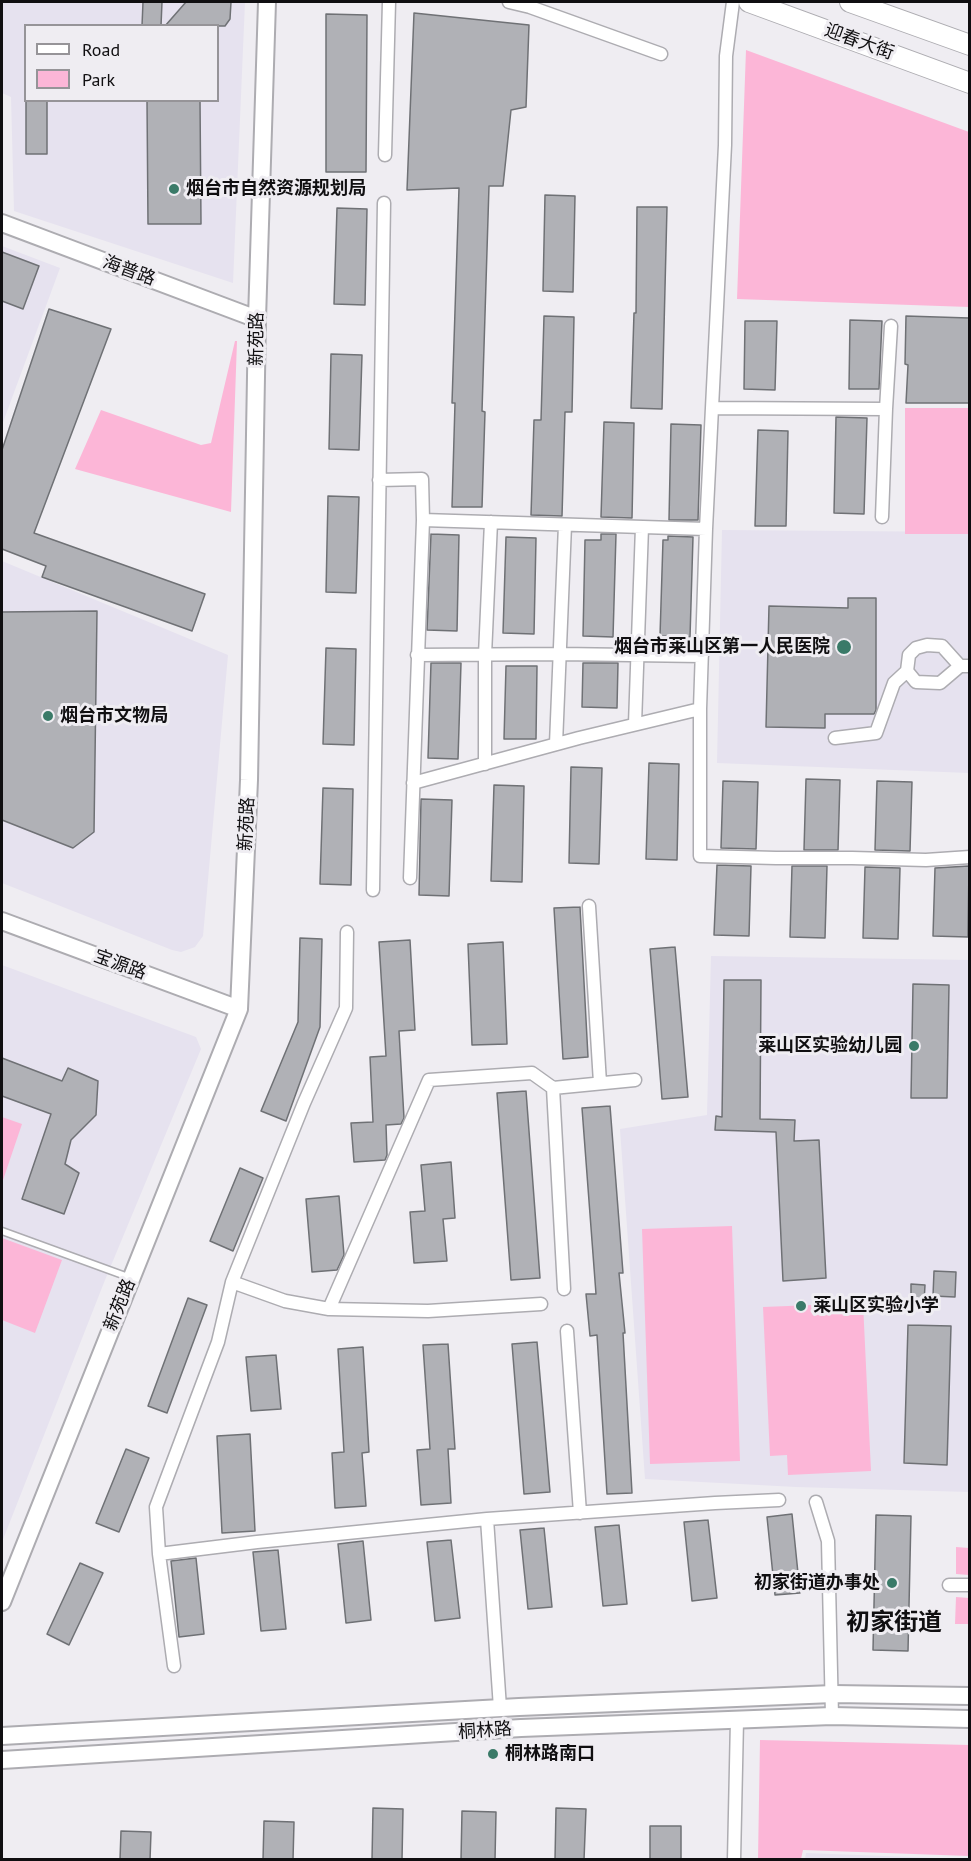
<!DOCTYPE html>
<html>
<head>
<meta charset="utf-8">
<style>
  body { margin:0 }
  #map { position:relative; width:971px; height:1861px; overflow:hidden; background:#efedf2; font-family:"PT Sans",sans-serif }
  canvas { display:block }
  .frame { position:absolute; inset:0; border:3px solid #100f11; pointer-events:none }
  .legend { position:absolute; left:24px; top:24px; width:195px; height:78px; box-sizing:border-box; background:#efedf2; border:2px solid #969498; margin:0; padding:8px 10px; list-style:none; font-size:18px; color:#100f11 }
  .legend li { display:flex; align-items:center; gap:12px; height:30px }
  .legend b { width:30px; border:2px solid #969498 }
</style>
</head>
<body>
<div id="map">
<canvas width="971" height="1861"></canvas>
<div class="frame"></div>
<ul class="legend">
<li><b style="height:8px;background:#fff"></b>Road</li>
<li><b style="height:16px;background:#fcb6d7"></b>Park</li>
</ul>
</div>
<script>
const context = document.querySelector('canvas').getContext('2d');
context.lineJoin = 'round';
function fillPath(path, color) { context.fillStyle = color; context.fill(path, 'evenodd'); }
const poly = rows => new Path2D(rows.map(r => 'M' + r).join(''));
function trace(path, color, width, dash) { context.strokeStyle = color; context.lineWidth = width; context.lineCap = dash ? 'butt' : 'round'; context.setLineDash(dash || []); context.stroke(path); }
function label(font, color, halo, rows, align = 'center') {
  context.font = font + ' "PT Sans","Noto Sans SC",sans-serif'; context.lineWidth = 6; context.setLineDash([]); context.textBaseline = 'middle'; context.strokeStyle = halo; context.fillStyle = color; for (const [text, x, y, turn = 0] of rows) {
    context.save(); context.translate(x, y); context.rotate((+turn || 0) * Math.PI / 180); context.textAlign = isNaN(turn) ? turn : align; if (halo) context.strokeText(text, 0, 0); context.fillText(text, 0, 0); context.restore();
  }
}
fillPath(poly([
  [2,2,245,2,233,283,14,211,11,97,2,93],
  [26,26,218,26,218,100,26,100],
  [2,246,60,268,2,425],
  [722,530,969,532,969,773,717,763],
  [2,561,228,655,203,936,195,947,181,952,172,950,2,883],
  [711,956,969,960,969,1492,796,1487,645,1479,620,1129,707,1115],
  [2,965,196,1037,201,1049,105,1280,2,1542],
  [806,1853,962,1859,805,1859]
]), '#e6e2ef');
fillPath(poly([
  [746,50,969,132,969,307,737,299],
  [235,341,237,341,231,512,75,469,101,410,201,445,211,443],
  [905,408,969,408,969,534,905,534],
  [2,1117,22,1124,2,1183],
  [732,1226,740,1461,650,1464,642,1229],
  [2,1238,62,1260,35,1333,2,1320],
  [863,1303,871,1471,788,1475,787,1455,770,1456,763,1307],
  [956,1547,969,1548,969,1575,956,1574],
  [956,1597,969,1598,969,1624,955,1624],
  [760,1740,969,1745,969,1856,803,1850,801,1859,758,1859]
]), '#fcb6d7');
const building = poly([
  [143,2,162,2,161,26,142,26,143,2],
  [186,2,231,2,230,19,225,26,165,26,186,2],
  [414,13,529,25,526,107,511,110,503,186,489,186,482,411,485,412,482,507,452,507,455,403,452,403,459,188,407,190,414,13],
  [326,14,367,15,366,172,326,172,326,14],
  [26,100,47,100,47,154,26,154,26,100],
  [147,100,200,100,201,224,148,224,147,100],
  [545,195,575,196,573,292,543,291,545,195],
  [637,207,667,207,662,409,631,408,634,313,636,313,637,207],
  [337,208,367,209,365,305,334,304,337,208],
  [2,252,39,266,23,309,2,301,2,252],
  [49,309,111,329,34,533,205,594,192,631,42,577,46,566,2,549,2,450,49,309],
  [544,316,574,317,572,412,565,412,562,516,531,515,534,420,541,420,544,316],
  [906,316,969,318,969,403,906,403,908,365,905,364,906,316],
  [850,320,882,321,879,389,849,389,850,320],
  [745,321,777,321,775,390,744,389,745,321],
  [331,354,362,355,359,450,329,449,331,354],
  [836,417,867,418,864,514,834,513,836,417],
  [604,422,634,423,632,518,601,517,604,422],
  [671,424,701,425,698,520,669,520,671,424],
  [758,430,788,431,786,526,755,526,758,430],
  [328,496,359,497,356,593,326,592,328,496],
  [431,534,459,535,457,631,427,630,431,534],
  [601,534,616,534,613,637,583,636,585,540,601,540,601,534],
  [668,536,693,537,690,637,660,636,663,540,668,540,668,536],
  [506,537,536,538,534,634,503,633,506,537],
  [848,598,876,598,876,710,874,714,825,714,825,728,766,727,769,606,848,608,848,598],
  [97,611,94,832,73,848,2,820,2,612,97,611],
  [326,648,356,649,354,745,323,744,326,648],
  [431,663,461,663,458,759,428,758,431,663],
  [583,663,618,663,617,708,582,707,583,663],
  [506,666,537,666,536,739,504,739,506,666],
  [649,763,679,764,677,860,646,859,649,763],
  [571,767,602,768,599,864,569,863,571,767],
  [806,779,840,780,838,850,804,850,806,779],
  [723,781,758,782,756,849,721,848,723,781],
  [877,781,912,782,910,851,875,850,877,781],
  [494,785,524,786,522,882,491,881,494,785],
  [323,788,353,789,351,885,320,884,323,788],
  [421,799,452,800,449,896,419,895,421,799],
  [717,865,751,866,749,936,714,935,717,865],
  [792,866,827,866,825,938,790,937,792,866],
  [969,866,968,937,933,936,935,868,969,866],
  [865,867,900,868,898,939,863,938,865,867],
  [580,907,588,1057,563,1059,554,908,580,907],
  [300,938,322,939,320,1027,286,1121,261,1111,298,1022,300,938],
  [410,940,415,1030,399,1031,404,1118,401,1124,386,1125,387,1155,385,1160,354,1162,351,1123,373,1122,370,1057,386,1056,379,942,410,940],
  [503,942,507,1044,472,1045,468,944,503,942],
  [675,947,688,1097,662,1099,650,949,675,947],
  [724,980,761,980,760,1119,795,1120,794,1141,819,1140,826,1278,783,1281,776,1132,715,1130,716,1116,722,1117,724,980],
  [913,984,949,985,947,1098,911,1098,913,984],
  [2,1058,62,1081,68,1068,98,1081,96,1115,71,1140,65,1164,79,1173,64,1214,22,1199,51,1114,2,1096,2,1058],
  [526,1091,540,1278,511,1280,497,1093,526,1091],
  [610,1106,623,1273,619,1273,625,1333,623,1333,632,1493,607,1494,597,1335,590,1336,586,1294,596,1294,582,1108,610,1106],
  [451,1162,455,1218,443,1219,447,1261,414,1263,410,1212,425,1211,421,1165,451,1162],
  [240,1168,263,1178,233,1251,210,1241,240,1168],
  [339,1196,344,1255,337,1270,312,1272,306,1199,339,1196],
  [934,1271,956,1272,955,1297,933,1296,934,1271],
  [911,1284,925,1285,924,1302,911,1301,911,1284],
  [188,1298,207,1305,167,1413,148,1406,188,1298],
  [908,1325,951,1326,947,1465,904,1463,908,1325],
  [537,1342,550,1492,524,1494,512,1344,537,1342],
  [448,1344,455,1449,448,1449,451,1503,421,1505,417,1450,430,1449,423,1345,448,1344],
  [363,1347,369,1452,362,1453,366,1506,335,1508,332,1453,344,1452,338,1349,363,1347],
  [276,1355,281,1409,251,1411,246,1357,276,1355],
  [250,1434,255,1531,222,1533,217,1436,250,1434],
  [126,1449,149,1458,119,1532,96,1523,126,1449],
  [792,1514,800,1593,775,1595,767,1517,792,1514],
  [876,1515,911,1516,908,1651,873,1650,876,1515],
  [708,1520,717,1598,692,1601,684,1522,708,1520],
  [619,1525,627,1604,603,1606,595,1527,619,1525],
  [544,1528,552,1607,528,1609,520,1530,544,1528],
  [451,1540,460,1618,435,1621,427,1542,451,1540],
  [363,1541,371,1620,346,1623,338,1544,363,1541],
  [278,1550,286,1629,261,1631,253,1552,278,1550],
  [196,1558,204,1634,179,1637,171,1561,196,1558],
  [80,1563,103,1573,69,1645,47,1634,80,1563],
  [373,1808,403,1809,402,1860,372,1860,373,1808],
  [556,1808,586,1809,584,1860,555,1860,556,1808],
  [462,1811,496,1812,495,1860,461,1860,462,1811],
  [264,1821,294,1822,293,1860,263,1860,264,1821],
  [650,1826,681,1826,681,1860,650,1860,650,1826],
  [121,1831,151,1832,150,1860,120,1860,121,1831]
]);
fillPath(building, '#b0b1b6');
trace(building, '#6f7175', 1.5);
const service = poly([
  [2,1231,131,1278]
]);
const minor = poly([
  [509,2,530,7,661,54],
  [733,2,726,56,725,145,706,529,700,709,700,856,776,858,852,858,926,860,970,857],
  [385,155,389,2],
  [712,408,886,409,882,517],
  [886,409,891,326],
  [379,480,422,479,423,520,410,878],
  [423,520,706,529],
  [417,655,560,654,702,656],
  [960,666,942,646,927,645,916,648,909,655,907,671,916,682,940,683,960,666,970,666],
  [635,724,642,527],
  [835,738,876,733,894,683,907,671],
  [556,744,565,525],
  [485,764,485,655,491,522],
  [413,783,579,738,700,709],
  [373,890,384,203],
  [589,906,600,1083],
  [553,1088,564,1289],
  [232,1282,285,1301,329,1309,428,1311,541,1304],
  [329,1309,429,1080,532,1073,553,1088,635,1080],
  [567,1331,580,1513],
  [816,1502,828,1541,832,1716],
  [487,1519,500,1708],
  [159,1554,257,1542,487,1519,715,1503,779,1500],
  [949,1585,970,1585],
  [174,1666,159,1554,156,1507,218,1342,232,1282,304,1103,346,1008,347,932],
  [734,1860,737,1720]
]);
const tertiary = poly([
  [2,223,257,319],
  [2,921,239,1009],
  [2,1602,239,1009,249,780,257,319,267,2],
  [2,1736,519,1707,833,1694,970,1696],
  [2,1760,521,1728,832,1716,970,1719]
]);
const primary = poly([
  [749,2,970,83],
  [850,2,970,45]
]);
trace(service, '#adacb1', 9);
trace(minor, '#adacb1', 15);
trace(tertiary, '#adacb1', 20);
trace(primary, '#adacb1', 22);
trace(service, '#fff', 6);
trace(minor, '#fff', 12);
trace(tertiary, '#fff', 16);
trace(primary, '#fff', 20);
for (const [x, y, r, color] of [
  [174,189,6,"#3a7a68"],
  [844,647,8,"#3a7a68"],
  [48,716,6,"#3a7a68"],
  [914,1046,6,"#3a7a68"],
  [801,1306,6,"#3a7a68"],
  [892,1583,6,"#3a7a68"],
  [493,1754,6,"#3a7a68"]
]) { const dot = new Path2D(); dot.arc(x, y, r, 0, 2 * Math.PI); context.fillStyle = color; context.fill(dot); trace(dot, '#efedf2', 2); }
label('18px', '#100f11', '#efedf2', [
  ["迎春大街",859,42,20],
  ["海普路",129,271,20],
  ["新苑路",257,339,-89],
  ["新苑路",247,824,-87],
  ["宝源路",120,965,20],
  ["新苑路",120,1305,-68],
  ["桐林路",485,1731,-4]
]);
label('bold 18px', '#100f11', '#efedf2', [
  ["烟台市自然资源规划局",186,189],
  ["烟台市莱山区第一人民医院",830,647,"right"],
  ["烟台市文物局",60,716],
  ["莱山区实验幼儿园",902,1046,"right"],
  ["莱山区实验小学",813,1306],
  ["初家街道办事处",880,1583,"right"],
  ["桐林路南口",505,1754]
], 'left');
label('bold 24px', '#100f11', '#efedf2', [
  ["初家街道",894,1623]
]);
</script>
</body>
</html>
